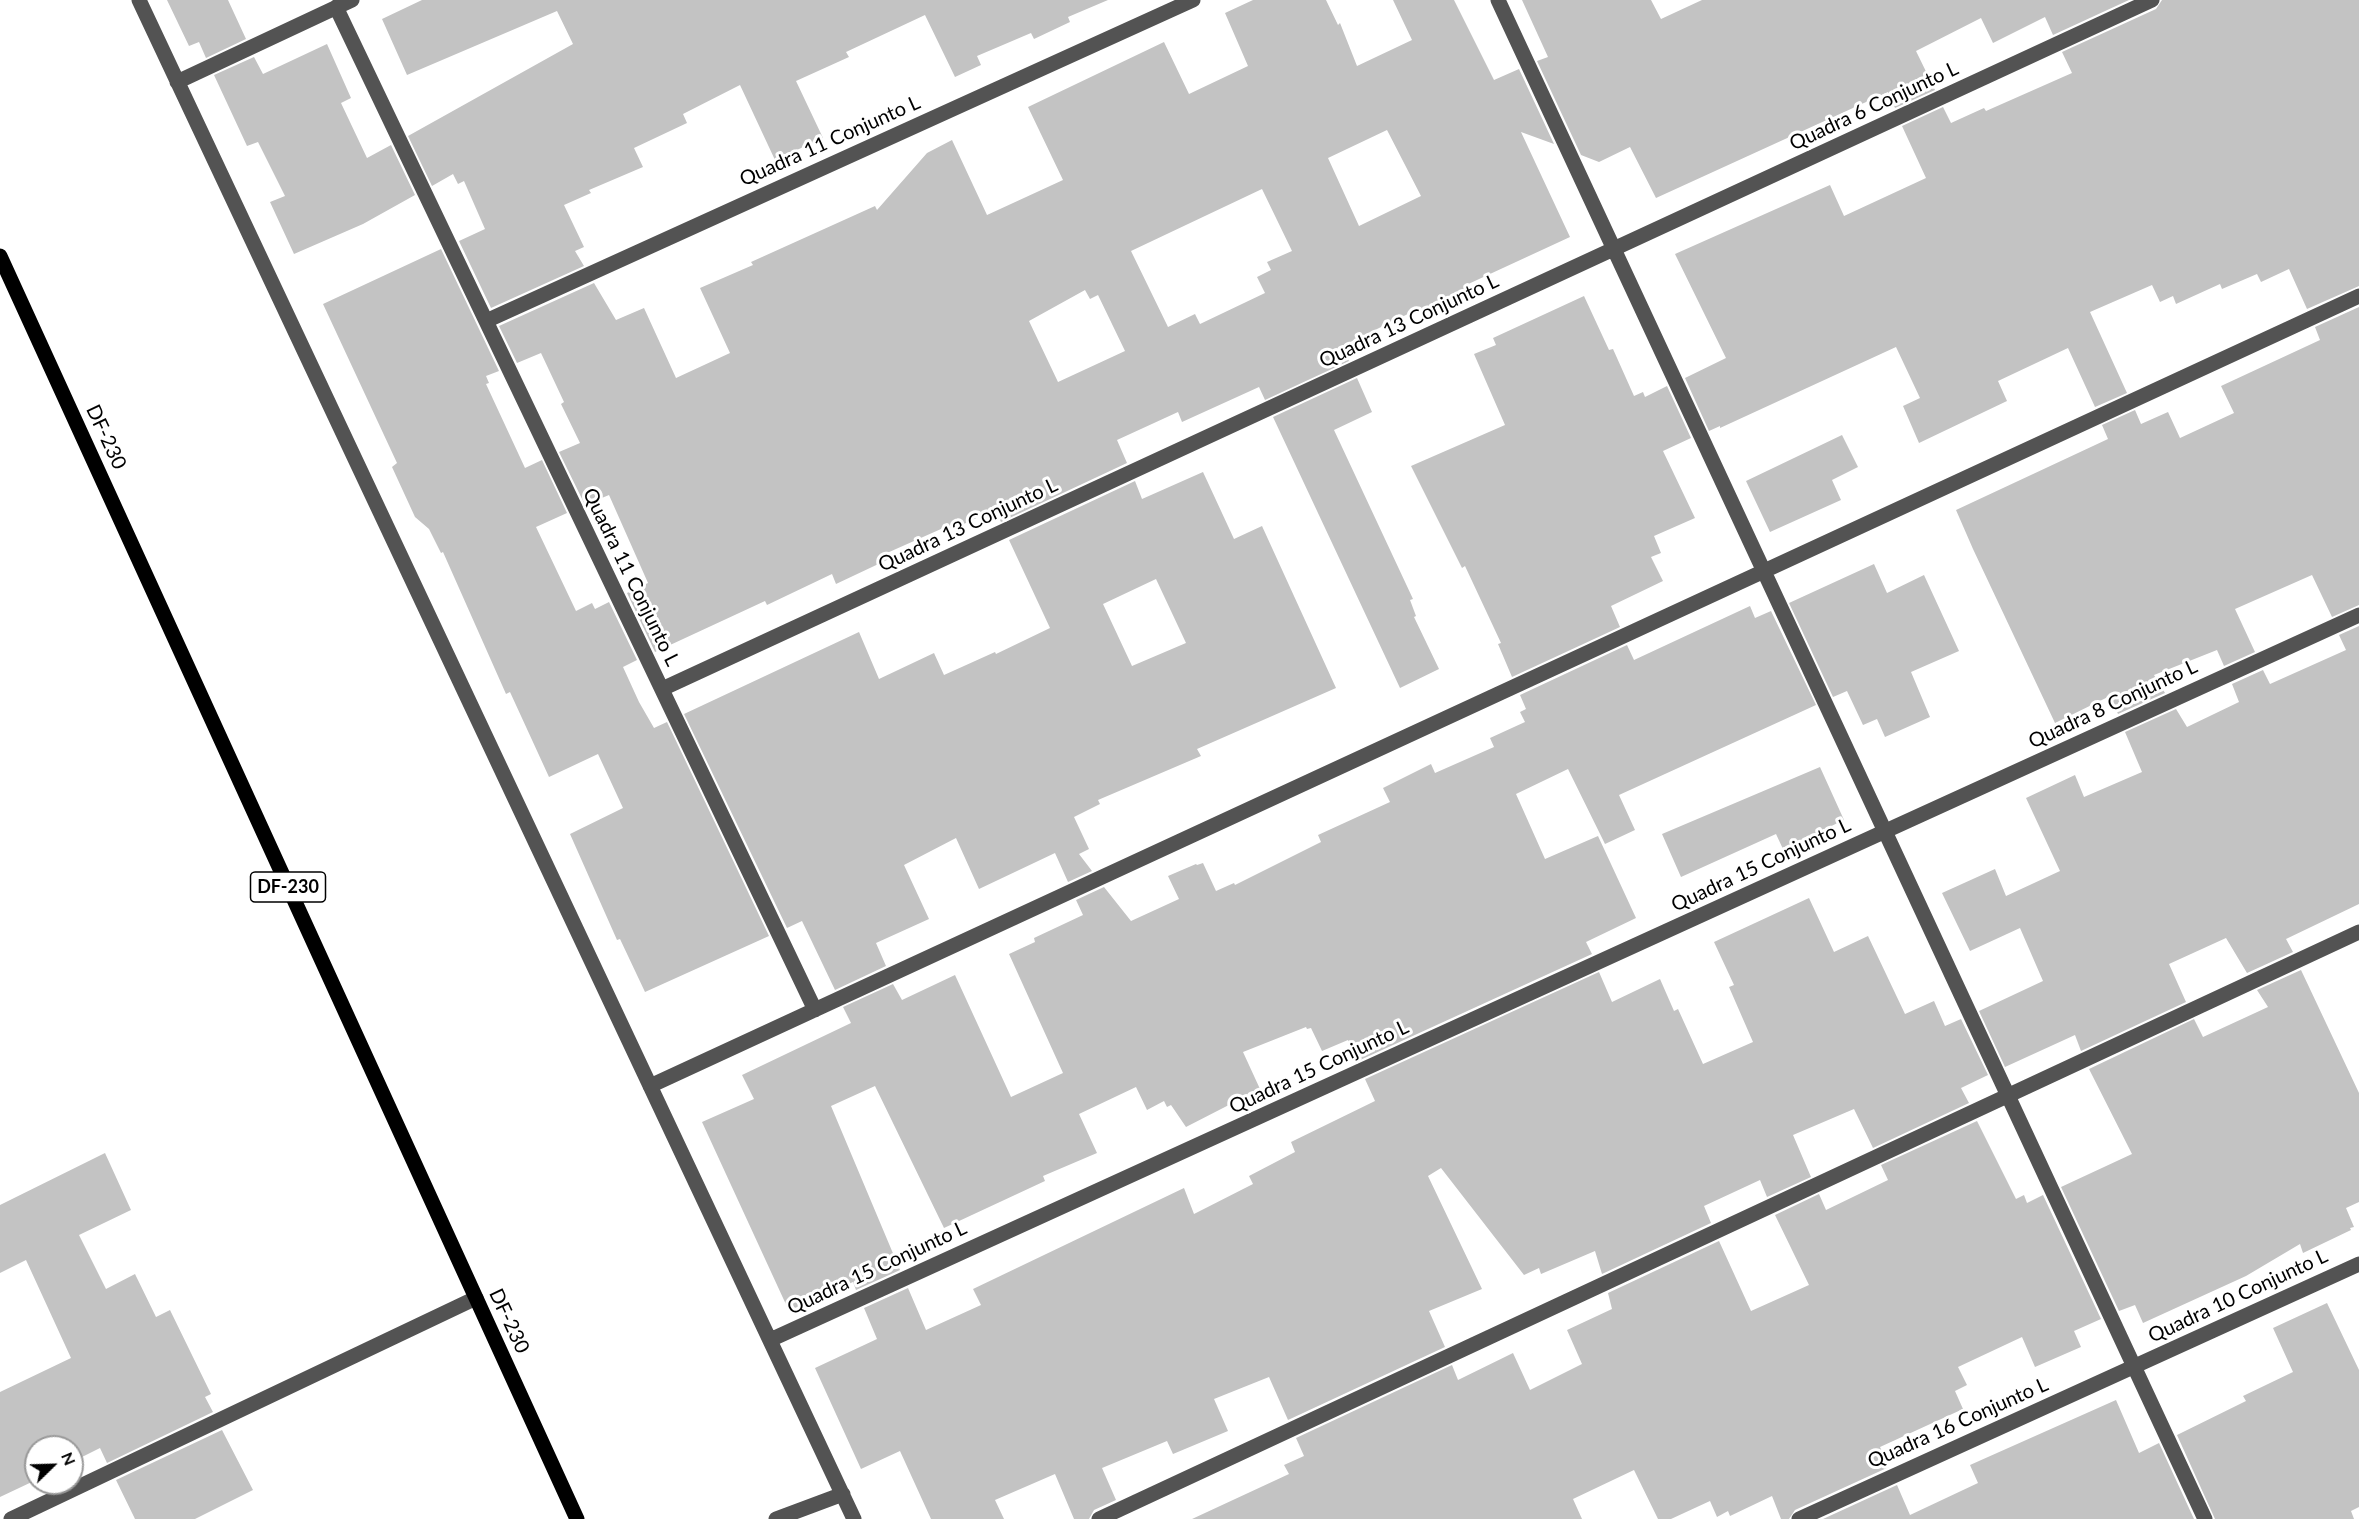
<!DOCTYPE html>
<style>
body{margin:0}
#map{position:relative;width:2359px;height:1519px;overflow:hidden;background:#fff;font-family:Lato,sans-serif}
canvas{display:block}
.north{position:absolute;left:24px;top:1435px;width:60px;height:60px;box-sizing:border-box;background:#fff;border:2px solid #999;border-radius:50%;rotate:67deg;font-size:16px;font-weight:700;line-height:24px;text-align:center;color:#000}
.north::after{content:'';display:block;margin:auto;width:21px;height:27px;background:#000;clip-path:polygon(50% 0,100% 100%,50% 72%,0 100%)}
</style>
<div id="map">
<canvas width="2359" height="1519"></canvas>
<div class="north">N</div>
</div>
<script>
const c = document.querySelector('canvas').getContext('2d');
c.lineJoin = 'round';
function paint(path, color) { c.fillStyle = color; c.fill(path, 'evenodd'); }
const poly = rows => new Path2D(rows.map(r => 'M' + r).join(''));
function trace(path, color, width, dash) { c.strokeStyle = color; c.lineWidth = width; c.lineCap = dash ? 'butt' : 'round'; c.setLineDash(dash || []); c.stroke(path); }
function label(font, color, halo, rows, align = 'center') {
  c.font = font + ' Lato,sans-serif'; c.lineWidth = 6; c.setLineDash([]); c.textBaseline = 'middle'; c.strokeStyle = halo; c.fillStyle = color; for (const [text, x, y, turn = 0] of rows) {
    c.save(); c.translate(x, y); c.rotate((+turn || 0) * Math.PI / 180); c.textAlign = isNaN(turn) ? turn : align; if (halo) c.strokeText(text, 0, 0); c.fillText(text, 0, 0); c.restore();
  }
}
const building = poly([
 [167,0,228,0,246,39,206,58,199,42,189,46],
 [422,0,1108,0,1068,17,1070,22,1034,39,1031,33,977,56,981,65,955,77,925,15,846,52,849,57,796,81,823,138,775,160,740,85,683,114,687,123,634,148,643,167,589,190,591,193,564,205,584,247,575,251,584,266,491,308,459,241,485,229,464,181,458,184,453,174,432,186,408,136,573,44,557,11,407,75,382,19],
 [1253,0,1326,0,1338,25,1340,23,1357,66,1412,40,1393,0,1454,0,1494,80,1519,69,1554,144,1521,132,1570,237,1464,286,1465,290,1411,316,1410,313,1342,346,1349,361,1265,400,1259,387,1182,422,1178,412,1117,440,1127,463,1001,522,995,509,943,534,941,529,887,553,889,559,836,584,832,574,767,605,765,601,655,652,627,593,648,583,609,495,585,505,559,452,580,443,561,404,564,402,541,353,517,363,499,326,594,283,616,320,644,308,676,378,730,353,700,288,753,265,751,262,875,206,877,210,927,153,952,140,987,215,1063,180,1028,107,1164,42,1189,94,1248,66,1225,13],
 [1387,130,1421,196,1359,226,1328,158],
 [1262,189,1292,251,1267,262,1271,270,1257,277,1265,293,1200,324,1195,314,1168,327,1131,251],
 [1085,290,1090,299,1098,295,1125,351,1058,382,1029,321],
 [1522,0,1651,0,1661,19,1702,0,2129,0,2053,35,2045,17,1993,43,1981,18,1916,51,1935,90,1895,108,1888,92,1656,198,1630,147,1599,162,1581,155,1537,61,1548,57],
 [2162,0,2359,0,2359,286,2307,309,2289,269,2261,282,2257,274,2222,289,2220,284,2176,304,2173,296,2160,302,2152,285,2090,312,2127,393,2095,407,2068,348,1998,381,2007,401,1919,443,1903,406,1920,398,1896,347,1720,428,1720,426,1709,431,1685,378,1726,358,1675,254,1830,185,1844,216,1926,178,1902,126,1943,107,1951,123,1984,108,1986,111,2072,73,2062,52,2156,9],
 [327,44,351,98,341,103,367,158,391,145,415,195,363,224,294,254,270,202,285,196,258,142,247,146,214,75,254,57,263,74],
 [441,249,499,371,486,376,489,383,486,384,525,468,542,460,567,513,536,527,576,611,592,603,595,609,609,602,637,660,623,667,639,702,654,728,667,722,769,936,645,992,620,939,617,940,570,834,623,808,598,754,549,777,510,692,506,694,443,552,441,553,429,529,415,517,392,467,397,463,323,304],
 [1584,296,1609,350,1613,349,1634,396,1643,392,1645,397,1667,386,1691,438,1663,451,1695,518,1654,536,1661,553,1651,557,1663,581,1611,606,1620,627,1512,677,1498,644,1501,643,1465,566,1462,568,1411,466,1505,425,1474,354,1496,345,1493,338],
 [2359,307,2359,605,2332,617,2312,575,2235,609,2255,652,2224,666,2217,650,2154,675,2165,693,2118,714,2110,696,2055,723,1973,549,1956,510,2108,439,2102,425,2135,410,2141,424,2168,412,2180,438,2234,413,2221,386,2320,340,2315,327],
 [1357,378,1372,412,1334,430,1413,599,1410,600,1416,616,1414,617,1439,669,1400,688,1273,417],
 [1842,435,1858,467,1832,480,1841,500,1770,532,1746,481],
 [1203,472,1234,539,1262,526,1336,688,1197,749,1201,756,1098,800,1100,804,1074,817,1089,849,1079,854,1092,871,1068,882,1055,853,979,889,956,838,904,865,929,919,876,943,886,966,835,990,802,921,787,928,684,714,859,632,879,679,934,653,944,675,995,652,996,654,1050,628,1009,540,1135,481,1142,499],
 [1156,579,1186,643,1132,666,1103,604],
 [1874,564,1887,593,1924,575,1959,651,1911,672,1930,717,1885,737,1877,719,1863,725,1847,691,1833,697,1789,603],
 [1750,606,1755,618,1771,611,1816,705,1619,795,1635,830,1605,844,1568,769,1516,794,1545,859,1598,836,1636,918,1586,942,1592,954,1358,1061,1348,1040,1322,1051,1311,1028,1307,1029,1306,1027,1243,1052,1260,1089,1186,1127,1171,1105,1167,1107,1164,1101,1147,1110,1136,1087,1079,1114,1097,1153,1043,1176,1045,1181,944,1228,875,1086,831,1106,900,1270,856,1290,853,1282,789,1311,702,1122,754,1099,742,1075,851,1023,843,1007,893,984,902,1000,955,975,1011,1097,1063,1073,1009,954,1035,942,1034,938,1083,915,1076,900,1104,887,1131,921,1179,899,1168,876,1196,864,1197,865,1203,863,1216,891,1234,883,1235,885,1321,842,1318,835,1390,802,1383,788,1431,764,1435,773,1494,747,1490,738,1525,722,1520,712,1526,709,1520,695,1627,645,1634,660],
 [2359,626,2359,904,2286,939,2293,952,2247,973,2226,938,2169,964,2186,1002,2081,1051,2075,1035,2005,1067,1979,1011,2043,981,2020,928,1970,951,1942,893,1995,869,2006,896,2060,871,2026,798,2075,775,2084,797,2142,772,2125,732,2176,709,2187,727,2239,702,2232,684,2263,670,2270,684,2346,650,2339,635],
 [1820,767,1844,820,1783,849,1776,834,1681,877,1662,834],
 [1809,898,1834,952,1868,936,1905,1014,1934,1001,1945,1026,1961,1019,1988,1075,1961,1088,1969,1103,1873,1148,1854,1109,1793,1135,1811,1177,1767,1197,1760,1180,1704,1206,1711,1223,1602,1274,1595,1251,1541,1274,1539,1268,1524,1275,1441,1168,1428,1176,1482,1289,1429,1311,1445,1347,1288,1420,1269,1377,1214,1399,1228,1431,1173,1454,1167,1441,1102,1468,1116,1500,1094,1510,1089,1519,1074,1519,1055,1474,995,1500,1004,1519,931,1519,900,1451,861,1469,815,1368,877,1339,864,1308,908,1288,926,1330,981,1305,973,1289,1184,1188,1194,1214,1253,1184,1249,1176,1295,1152,1291,1142,1375,1101,1365,1079,1599,972,1612,1002,1660,979,1674,1011,1678,1009,1703,1064,1753,1042,1729,987,1734,985,1714,942],
 [2301,970,2359,1093,2359,1202,2346,1208,2354,1227,2350,1228,2351,1230,2303,1253,2300,1244,2246,1276,2143,1323,2135,1305,2119,1311,2061,1187,2132,1154,2089,1069,2194,1019,2203,1037,2268,1007,2257,990],
 [1977,1121,2016,1199,2024,1195,2027,1203,2043,1195,2101,1319,2074,1331,2081,1347,2035,1367,2022,1337,1958,1367,1967,1385,1955,1391,1963,1409,1880,1447,1889,1467,1795,1510,1789,1519,1781,1519,1772,1496,1730,1516,1728,1511,1717,1517,1710,1501,1671,1519,1658,1519,1634,1470,1573,1499,1582,1519,1192,1519,1289,1474,1284,1465,1304,1456,1296,1438,1452,1365,1458,1380,1513,1353,1530,1390,1582,1364,1567,1330,1612,1309,1608,1293,1719,1241,1751,1311,1809,1285,1775,1215,1819,1194,1826,1210,1888,1180,1881,1165],
 [105,1153,131,1210,79,1235,106,1289,135,1274,156,1317,170,1310,211,1394,205,1397,213,1412,107,1463,100,1448,72,1462,72,1447,36,1447,36,1480,0,1497,0,1392,71,1358,26,1260,0,1273,0,1205],
 [2327,1303,2359,1370,2359,1507,2351,1511,2354,1519,2215,1519,2177,1435,2246,1401,2243,1396,2293,1372,2273,1328],
 [2116,1400,2139,1453,2159,1443,2194,1519,1823,1519,1897,1485,1910,1515,1978,1483,1970,1465],
 [222,1430,253,1490,195,1519,135,1519,116,1480]
]);
const minor = poly([
 [139,0,854,1519],
 [1498,0,2205,1519],
 [336,7,815,1010],
 [177,82,352,0],
 [486,321,1193,0],
 [662,689,2152,0],
 [650,1086,2359,296],
 [770,1340,2359,615],
 [11,1519,476,1298],
 [776,1519,843,1494],
 [1099,1519,2359,932],
 [1799,1519,2359,1264]
]);
const major = poly([
 [0,256,577,1519]
]);
const shields = [
 [288,887,75]
];
const shieldNames = [
 ["DF-230",288,887]
];
const streetNames = [
 ["Quadra 6 Conjunto L",1874,106,-25],
 ["Quadra 11 Conjunto L",830,141,-24],
 ["Quadra 13 Conjunto L",1409,321,-25],
 ["DF-230",106,437,65],
 ["Quadra 13 Conjunto L",968,525,-25],
 ["Quadra 11 Conjunto L",631,577,64],
 ["Quadra 8 Conjunto L",2113,704,-25],
 ["Quadra 15 Conjunto L",1761,865,-25],
 ["Quadra 15 Conjunto L",1319,1067,-25],
 ["Quadra 15 Conjunto L",877,1268,-25],
 ["Quadra 10 Conjunto L",2238,1296,-25],
 ["DF-230",509,1321,65],
 ["Quadra 16 Conjunto L",1958,1423,-24]
];
paint(building, '#c3c3c3');
trace(minor, '#535353', 15);
trace(major, '#000', 15);
for (const [x, y, w] of shields) { const box = new Path2D(); box.roundRect(x - w / 2, y - 15, w, 30, 4.5); c.fillStyle = '#fff'; c.fill(box); trace(box, '#000', 1.5); }
label('bold 18px', '#000', null, shieldNames);
label('20px', '#000', '#fff', streetNames);
</script>
